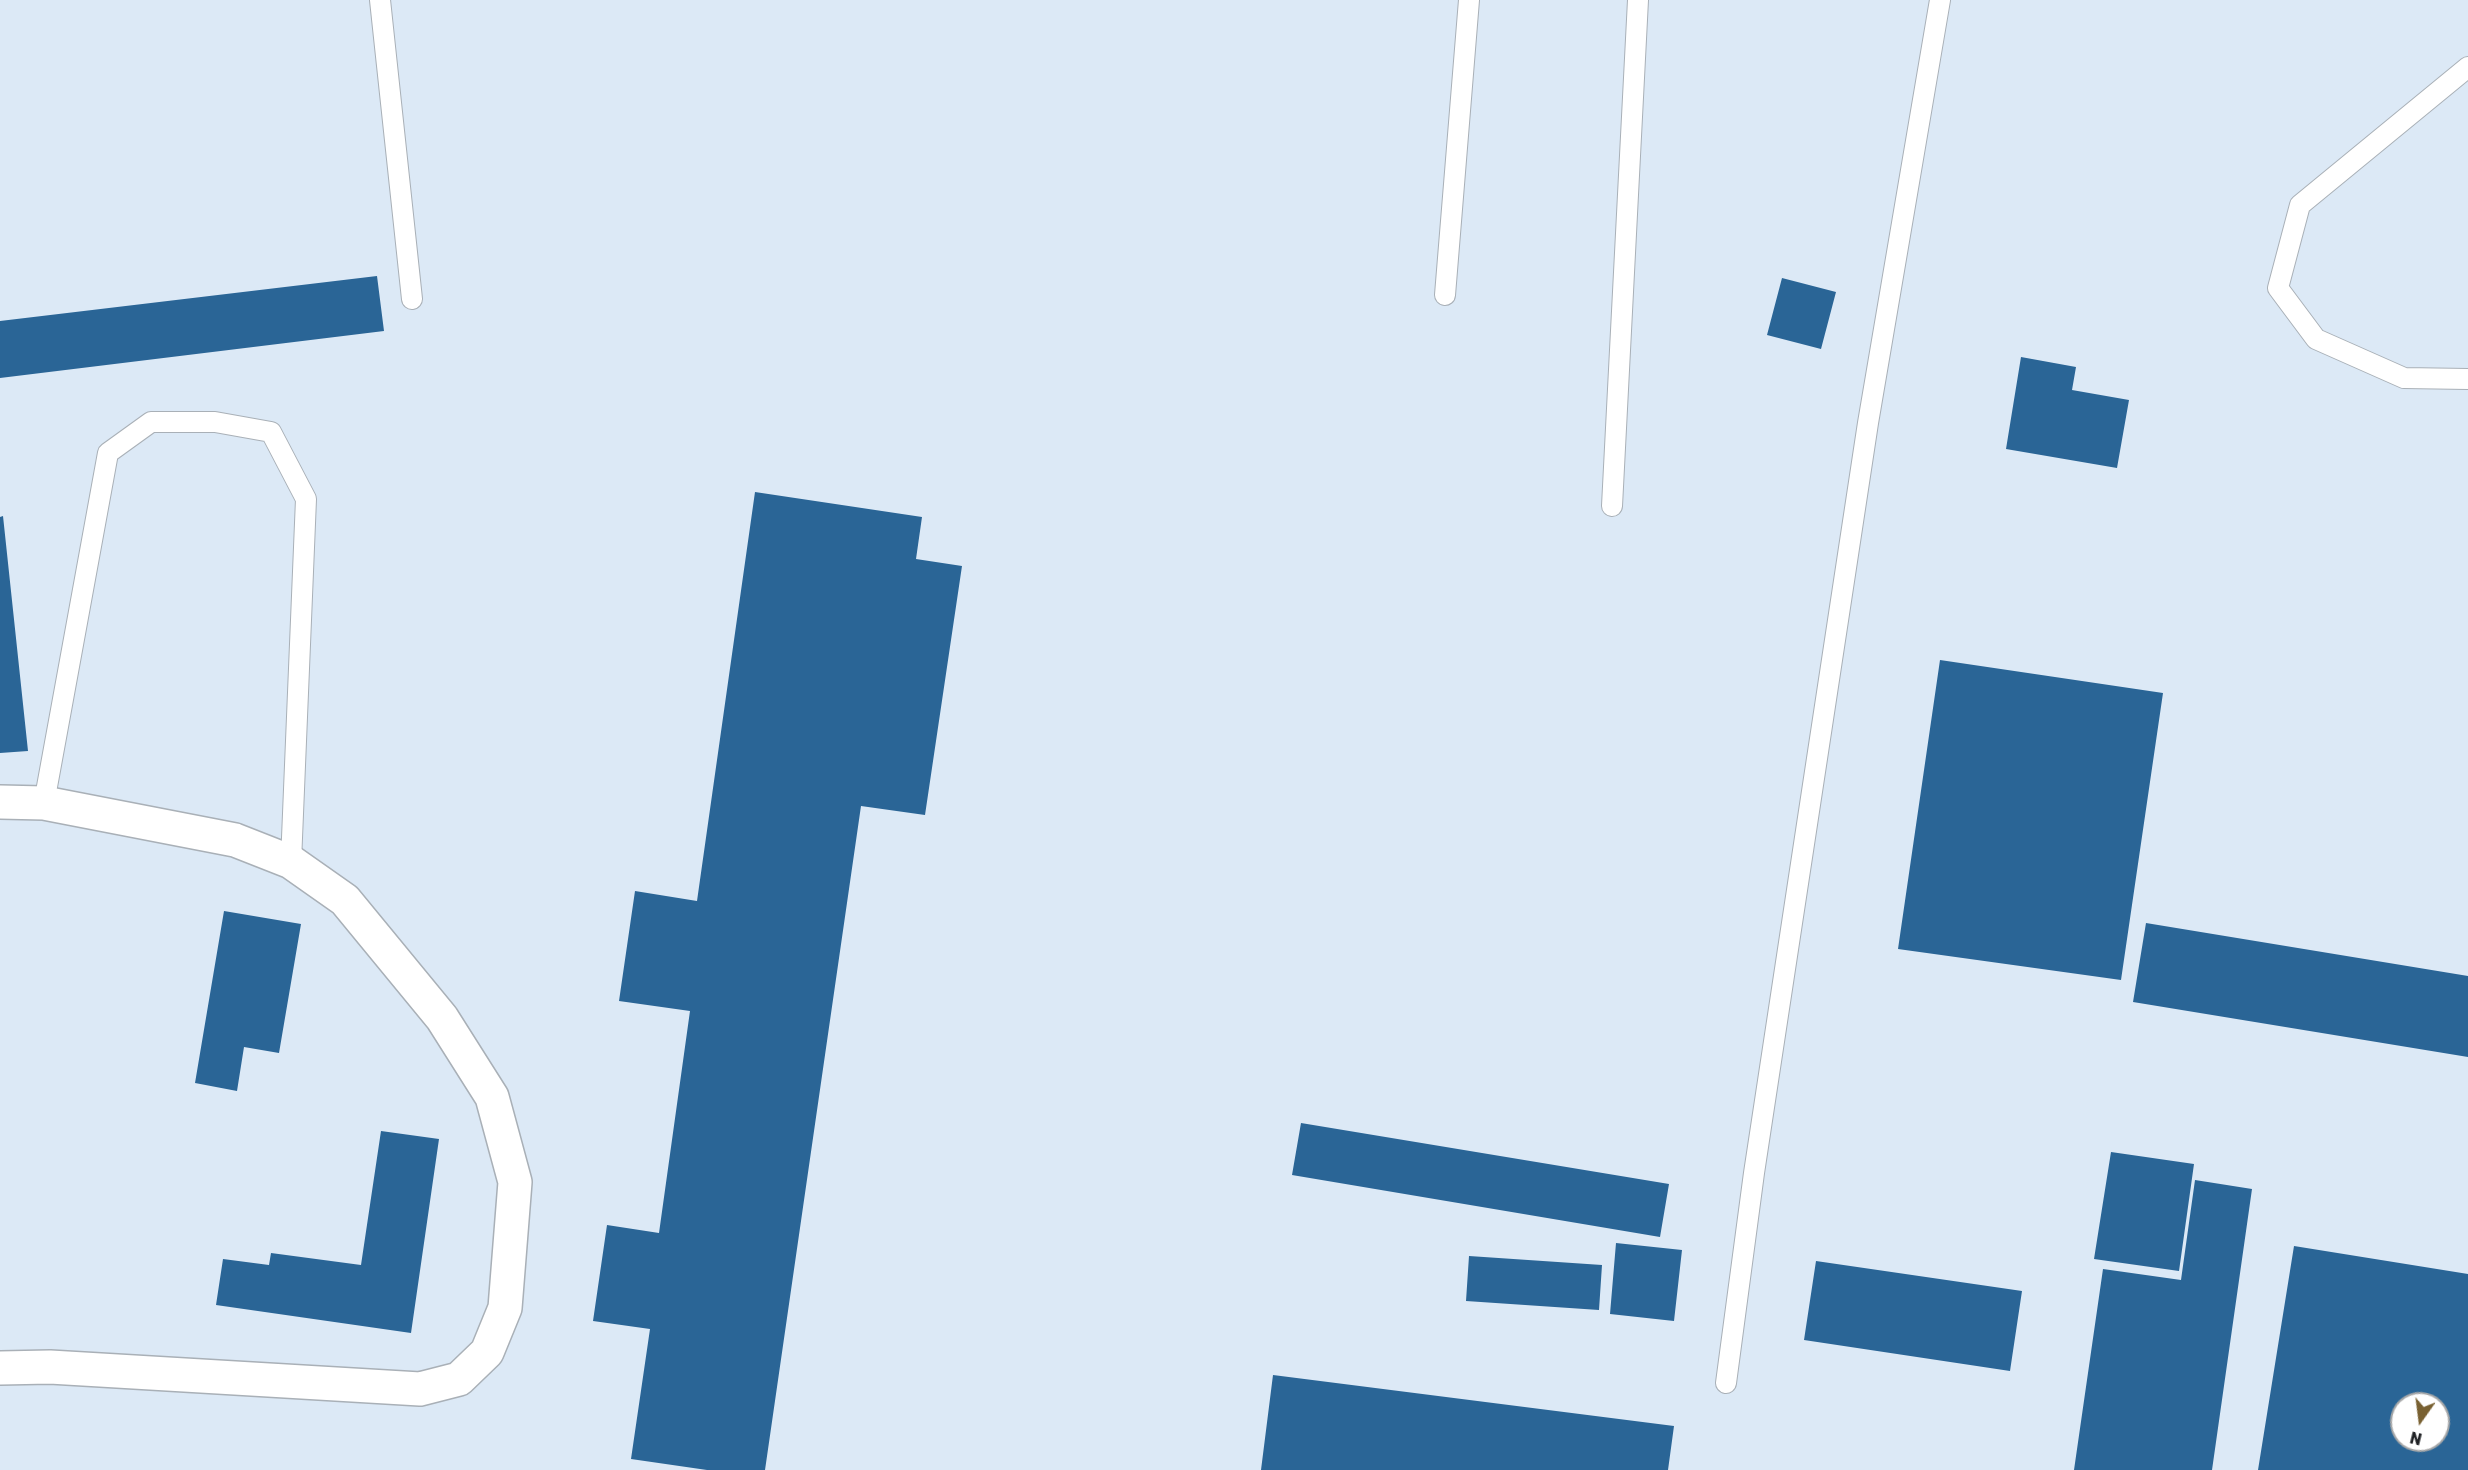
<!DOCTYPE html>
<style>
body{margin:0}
#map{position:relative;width:2468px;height:1470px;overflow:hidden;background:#edf5fc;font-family:Rubik,sans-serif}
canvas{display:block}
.north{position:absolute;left:2390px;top:1392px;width:60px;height:60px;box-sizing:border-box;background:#fff;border:2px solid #a6a7a8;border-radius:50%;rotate:194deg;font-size:16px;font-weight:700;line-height:24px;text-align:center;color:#202225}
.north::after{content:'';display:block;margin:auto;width:21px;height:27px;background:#796132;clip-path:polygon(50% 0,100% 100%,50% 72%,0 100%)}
</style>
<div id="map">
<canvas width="2468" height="1470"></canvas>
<div class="north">N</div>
</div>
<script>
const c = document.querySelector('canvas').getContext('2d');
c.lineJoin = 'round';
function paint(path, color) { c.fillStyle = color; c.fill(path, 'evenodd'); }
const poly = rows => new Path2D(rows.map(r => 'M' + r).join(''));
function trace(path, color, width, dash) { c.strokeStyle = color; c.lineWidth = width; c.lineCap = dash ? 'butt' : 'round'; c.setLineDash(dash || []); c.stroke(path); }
const built = poly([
 [0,0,2468,0,2468,1470,0,1470],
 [2402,1404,2438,1404,2438,1440,2402,1440]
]);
const building = poly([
 [377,276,384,331,0,378,0,321],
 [1782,278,1836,292,1821,349,1767,335],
 [2021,357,2076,367,2072,390,2129,400,2117,468,2006,449],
 [755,492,922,517,916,559,962,566,925,815,861,806,765,1470,707,1470,631,1459,650,1329,593,1321,607,1225,659,1233,690,1011,619,1001,635,891,697,901],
 [3,516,28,751,0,753,0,517],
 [1940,660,2163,693,2121,980,1898,949],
 [224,911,301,924,279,1053,244,1047,237,1091,195,1083],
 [2146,923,2468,976,2468,1057,2133,1002],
 [1301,1123,1669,1184,1660,1237,1292,1175],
 [381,1131,439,1139,411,1333,216,1305,223,1259,269,1265,271,1253,361,1265],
 [2111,1152,2194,1164,2179,1271,2094,1259],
 [2195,1180,2252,1189,2212,1470,2074,1470,2103,1269,2181,1280],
 [1616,1243,1682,1250,1674,1321,1610,1314],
 [2294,1246,2468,1274,2468,1470,2258,1470],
 [2402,1404,2438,1404,2438,1440,2402,1440],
 [1469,1256,1602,1265,1599,1310,1466,1301],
 [1816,1261,2022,1291,2010,1371,1804,1340],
 [1273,1375,1674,1426,1668,1470,1261,1470]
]);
const lane = poly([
 [380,0,412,299],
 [2468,67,2300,205,2278,288,2316,339,2404,378,2468,379],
 [1445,295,1469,0],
 [1612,506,1638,0],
 [44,803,108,453,151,422,215,422,271,432,306,499,291,862],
 [1726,1383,1754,1173,1868,423,1940,0]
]);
const street = poly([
 [0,802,44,803,235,840,291,862,345,900,442,1018,492,1097,515,1182,505,1308,487,1352,459,1379,420,1389,50,1367,0,1368]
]);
paint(built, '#dce9f6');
paint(building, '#2a6596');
trace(lane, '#a9b0b7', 22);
trace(street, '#a9b0b7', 36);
trace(lane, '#fff', 20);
trace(street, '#fff', 33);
</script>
